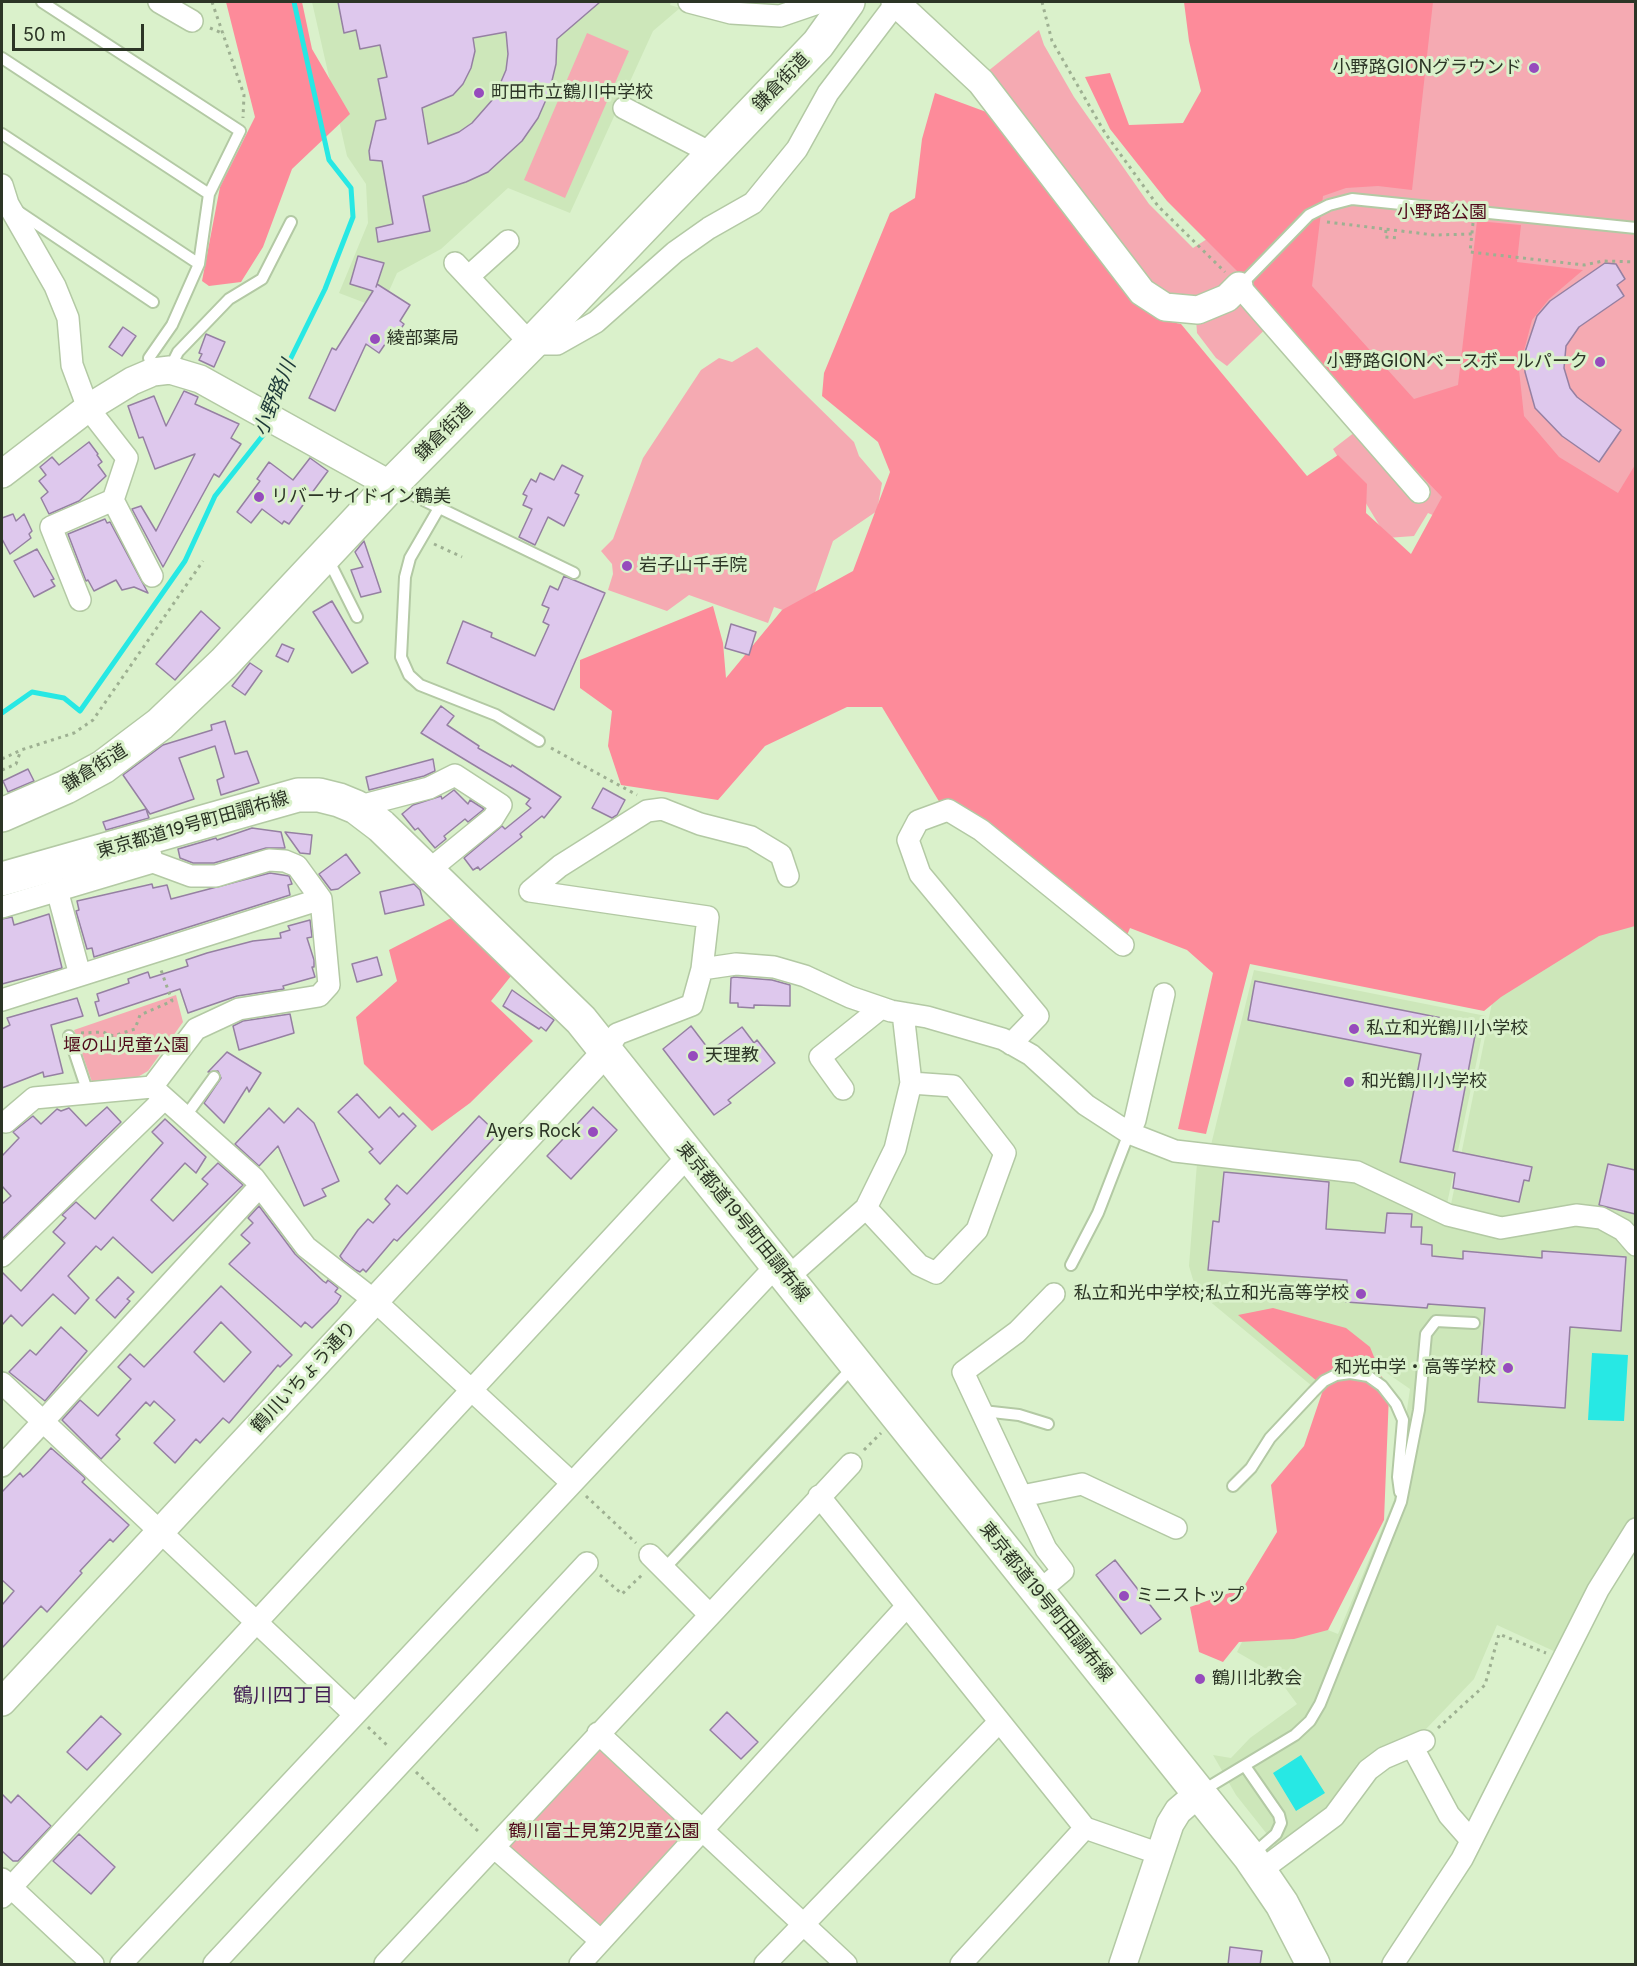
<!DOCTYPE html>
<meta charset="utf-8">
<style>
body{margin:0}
#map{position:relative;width:1637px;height:1966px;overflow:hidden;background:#daf1cb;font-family:Inter,sans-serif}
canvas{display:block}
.frame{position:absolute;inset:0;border:3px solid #2c3526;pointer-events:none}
.scale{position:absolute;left:12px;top:24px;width:132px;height:27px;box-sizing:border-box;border:3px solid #2c3526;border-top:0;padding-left:8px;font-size:18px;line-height:21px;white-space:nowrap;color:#2c3526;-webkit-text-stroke:4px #daf1cb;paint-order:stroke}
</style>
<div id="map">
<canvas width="1637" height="1966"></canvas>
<div class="frame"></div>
<div class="scale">50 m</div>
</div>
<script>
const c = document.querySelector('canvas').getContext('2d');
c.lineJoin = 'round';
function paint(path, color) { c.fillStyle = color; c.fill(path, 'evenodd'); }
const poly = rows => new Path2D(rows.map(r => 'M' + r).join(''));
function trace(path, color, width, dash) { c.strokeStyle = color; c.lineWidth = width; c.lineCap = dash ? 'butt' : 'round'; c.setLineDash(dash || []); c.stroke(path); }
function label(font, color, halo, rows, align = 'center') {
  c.font = font + ' Inter,"Noto Sans JP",sans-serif'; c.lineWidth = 6; c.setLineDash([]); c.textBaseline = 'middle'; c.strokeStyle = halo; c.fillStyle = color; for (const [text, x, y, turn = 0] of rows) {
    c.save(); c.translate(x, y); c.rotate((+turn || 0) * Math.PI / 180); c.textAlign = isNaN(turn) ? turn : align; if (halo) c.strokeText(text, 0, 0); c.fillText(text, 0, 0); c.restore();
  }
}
const built = poly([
 [312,2,671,2,670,5,680,8,653,31,570,213,508,188,441,249,397,273,381,309,339,293,368,223,366,184,347,156],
 [1635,908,1634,1520,1558,1653,1497,1625,1474,1679,1425,1730,1357,1764,1328,1812,1278,1848,1236,1795,1213,1755,1231,1758,1250,1738,1297,1704,1275,1674,1237,1652,1254,1618,1285,1613,1338,1634,1394,1500,1410,1389,1355,1351,1312,1386,1196,1290,1189,1266,1197,1163,1354,1180,1447,1224,1494,993],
 [1254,970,1486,1016,1447,1204,1362,1164,1210,1149]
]);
const green = poly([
 [1369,2,1635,2,1635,637,1491,540,1428,513,1414,536,1387,538,1333,449,1364,425,1276,319,1227,366,1216,358,1197,333,1196,318,1183,318,972,84,1039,30,1044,45,1074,97,1149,204,1193,248,1246,214],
 [587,33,629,51,565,198,524,180],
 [757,347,854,442,859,456,882,483,877,511,833,541,806,618,774,607,768,623,689,595,667,611,608,590,613,574,612,564,601,551,613,539,643,458,701,370,719,358,732,362],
 [176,995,183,1022,148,1071,136,1078,92,1082,74,1030],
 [607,1747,691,1834,604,1927,593,1926,510,1848,508,1838,598,1748]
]);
const forest = poly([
 [226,2,302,2,312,49,350,114,292,169,263,247,241,282,209,286,202,281,220,187,255,117],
 [1184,2,1433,2,1412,190,1378,186,1346,188,1323,196,1312,286,1414,399,1458,385,1477,221,1521,225,1517,262,1583,270,1549,299,1532,320,1519,370,1524,416,1559,457,1618,493,1635,465,1635,926,1599,936,1501,997,1484,1011,1250,964,1206,1134,1178,1129,1213,973,1187,950,1130,928,1123,945,940,803,882,707,847,707,765,746,718,800,621,785,608,746,612,711,580,688,580,660,713,606,723,643,726,678,782,610,853,571,890,472,878,442,822,396,824,373,890,213,915,198,922,139,935,93,989,113,1132,299,1157,319,1181,324,1307,476,1338,455,1367,484,1366,513,1411,554,1442,497,1392,445,1275,309,1167,201,1110,129,1085,77,1110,73,1129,125,1183,123,1201,91,1189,41],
 [457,915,515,971,491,1001,533,1041,470,1103,432,1131,364,1064,356,1017,397,981,389,950],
 [1273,1308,1346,1328,1370,1347,1389,1394,1384,1520,1328,1630,1294,1639,1239,1642,1223,1662,1199,1652,1190,1607,1243,1588,1277,1532,1271,1485,1304,1446,1324,1387,1238,1315]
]);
const water = poly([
 [1592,1353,1628,1355,1624,1421,1588,1420],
 [1301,1755,1325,1793,1296,1811,1273,1773]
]);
const stream = poly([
 [272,409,283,374,325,289,353,217,351,188,329,160,294,2],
 [2,713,32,692,64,698,80,711,185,561,215,496,264,434,267,424]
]);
const building = poly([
 [338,2,600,2,557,39,556,64,549,93,538,118,522,141,488,172,466,182,423,196,430,231,378,242,376,228,393,224,382,161,370,160,369,151,376,121,386,119,378,79,387,77,380,45,360,49,356,30,344,33,338,2],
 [506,32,508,54,506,70,494,98,472,123,459,132,428,144,422,108,453,95,463,84,471,68,475,51,473,38,506,32],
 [358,256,384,263,376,287,377,284,410,305,400,321,404,324,396,336,392,334,379,353,366,344,335,411,309,398,332,348,336,350,373,291,350,284,358,256],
 [1605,263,1616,264,1625,279,1617,285,1624,296,1579,327,1566,346,1564,368,1570,388,1577,397,1621,430,1599,462,1562,436,1535,408,1525,372,1525,352,1537,316,1550,301,1605,263],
 [123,327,136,336,122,356,109,347,123,327],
 [206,334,225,342,214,367,199,360,202,354,199,353,206,334],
 [184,391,198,397,195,404,239,424,231,438,241,444,219,477,214,474,163,567,132,509,141,506,156,531,195,454,155,469,143,437,139,438,128,406,154,396,166,426,184,391],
 [89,442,98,454,97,455,102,462,98,465,106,476,79,501,49,514,41,498,48,492,39,481,46,475,40,467,52,457,59,465,89,442],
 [310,458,328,471,289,524,284,521,282,524,262,509,251,523,237,512,260,481,257,479,269,462,293,480,310,458],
 [562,465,583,476,575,493,579,495,564,526,548,517,535,545,519,537,532,509,523,505,527,496,523,494,531,479,536,482,540,473,554,480,562,465],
 [13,514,16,521,24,514,32,531,29,534,31,538,10,554,2,539,2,518,13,514],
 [105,519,107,523,110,522,148,593,134,587,122,590,116,580,94,591,88,580,86,581,68,534,105,519],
 [364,541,381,592,361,597,351,570,363,567,355,552,364,541],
 [37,549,54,579,51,580,55,586,34,597,14,561,37,549],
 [564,576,605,593,554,710,447,663,463,621,492,633,491,637,535,656,549,625,543,622,549,608,542,605,550,586,558,590,564,576],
 [332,601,368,663,352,673,313,612,332,601],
 [201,611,220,628,175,680,156,664,201,611],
 [731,624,756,632,749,655,725,648,731,624],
 [282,644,294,649,288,662,276,656,282,644],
 [250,663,262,671,245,695,232,686,250,663],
 [441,706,454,716,447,725,479,746,478,748,511,767,512,765,561,797,544,818,542,816,520,834,522,837,480,870,478,867,473,870,464,858,502,826,505,829,531,808,526,804,530,799,421,733,441,706],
 [225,721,235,754,247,751,259,783,221,795,217,780,224,777,215,746,179,758,194,799,150,814,123,775,163,745,212,730,211,725,225,721],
 [433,759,435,771,424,776,369,790,366,777,433,759],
 [28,769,34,781,8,792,3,781,28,769],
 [603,788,625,800,617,815,612,818,592,808,603,788],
 [454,790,468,804,470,800,484,809,468,822,465,819,444,836,446,839,435,848,418,828,415,830,402,814,413,805,441,796,442,799,454,790],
 [146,809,149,818,106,830,103,822,146,809],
 [252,828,281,832,285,848,266,848,214,863,193,863,180,858,178,849,216,838,217,840,252,828],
 [285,832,312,835,310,854,300,853,285,832],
 [346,854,360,873,338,889,331,890,319,874,346,854],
 [270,873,289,876,292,884,288,885,290,895,94,957,92,948,87,949,76,911,79,910,77,901,152,884,153,888,167,885,171,899,270,873],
 [414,884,420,890,424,905,385,914,380,892,414,884],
 [49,914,62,968,2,984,2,919,12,917,14,925,49,914],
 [310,920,312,937,307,938,314,960,314,967,312,967,315,977,283,986,284,989,237,996,188,1013,180,989,99,1016,95,1002,99,1001,97,994,129,983,128,979,148,972,150,978,188,966,186,960,207,953,253,941,281,938,280,933,290,930,288,926,310,920],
 [377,957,382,975,357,982,352,964,377,957],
 [734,977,772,980,790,985,790,1006,754,1005,754,1008,738,1007,738,1003,730,1003,731,978,734,977],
 [1255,981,1477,1025,1453,1151,1532,1167,1529,1181,1524,1180,1519,1202,1453,1188,1455,1173,1400,1162,1421,1054,1248,1020,1255,981],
 [512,990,554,1020,546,1031,541,1027,539,1029,503,1006,512,990],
 [77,998,83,1016,51,1025,63,1073,44,1077,43,1072,2,1088,2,1029,10,1025,7,1018,77,998],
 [290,1014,294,1033,239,1050,233,1026,243,1021,290,1014],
 [691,1026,710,1051,742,1027,754,1043,757,1040,775,1063,728,1100,731,1103,714,1115,663,1049,691,1026],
 [227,1052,261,1073,249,1092,247,1087,224,1123,204,1103,221,1078,218,1071,208,1072,227,1052],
 [357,1094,379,1118,390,1107,399,1117,403,1113,416,1126,380,1164,369,1152,373,1149,338,1112,357,1094],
 [107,1107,121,1122,2,1239,2,1204,11,1196,2,1186,2,1156,19,1138,13,1132,33,1116,41,1124,57,1109,61,1111,69,1108,86,1126,107,1107],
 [593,1107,617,1130,571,1179,547,1156,593,1107],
 [269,1108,284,1123,298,1108,314,1123,339,1181,322,1189,326,1196,304,1206,278,1146,259,1166,235,1144,269,1108],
 [479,1116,498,1134,397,1241,394,1239,366,1272,363,1269,360,1272,356,1270,343,1260,340,1256,358,1230,368,1219,373,1223,390,1204,385,1199,397,1185,407,1194,479,1116],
 [165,1119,206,1157,196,1173,185,1163,151,1200,173,1221,208,1184,202,1179,218,1163,243,1185,152,1273,113,1237,101,1250,96,1246,68,1276,89,1298,75,1314,53,1294,22,1326,11,1315,2,1325,2,1272,21,1291,65,1243,53,1232,66,1218,62,1215,76,1202,95,1219,163,1143,152,1132,165,1119],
 [1608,1164,1635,1170,1635,1214,1599,1205,1608,1164],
 [1224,1172,1329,1182,1326,1229,1385,1233,1387,1213,1412,1214,1411,1227,1422,1227,1421,1244,1432,1245,1432,1256,1463,1259,1463,1251,1542,1258,1542,1251,1626,1257,1621,1331,1570,1327,1565,1408,1478,1402,1485,1308,1428,1304,1427,1308,1346,1302,1347,1280,1208,1270,1213,1221,1219,1222,1224,1172],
 [259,1206,295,1254,323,1281,326,1283,328,1280,338,1288,335,1292,341,1296,337,1303,312,1328,305,1322,301,1327,229,1264,250,1243,241,1235,253,1223,248,1218,259,1206],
 [118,1277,134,1292,127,1299,130,1301,115,1318,96,1300,118,1277],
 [221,1286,292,1355,280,1367,278,1365,229,1423,223,1418,200,1443,196,1439,175,1463,154,1443,175,1420,154,1401,150,1406,146,1402,116,1435,120,1439,101,1459,62,1420,80,1400,98,1416,131,1379,118,1367,130,1354,144,1367,221,1286],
 [221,1322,251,1352,224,1382,194,1352,221,1322],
 [61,1327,87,1351,45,1401,9,1372,30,1350,36,1355,61,1327],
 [51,1448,84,1477,85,1479,82,1482,129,1525,113,1542,110,1539,80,1571,82,1573,47,1612,41,1606,2,1648,2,1605,14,1591,2,1580,2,1492,20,1473,23,1477,30,1471,51,1448],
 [1115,1560,1161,1619,1141,1634,1096,1575,1115,1560],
 [727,1712,758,1742,741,1759,710,1730,727,1712],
 [101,1716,121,1734,87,1770,67,1752,101,1716],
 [2,1794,11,1803,18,1795,51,1826,18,1861,13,1861,2,1851,2,1794],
 [79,1834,115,1867,91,1894,53,1861,79,1834],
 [1230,1947,1262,1951,1260,1965,1228,1965,1230,1947]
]);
const path = poly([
 [212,2,244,95,243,118],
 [1042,2,1052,41,1105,133,1158,206,1225,272],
 [210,28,224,34],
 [1327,222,1434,235,1472,234],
 [1473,223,1470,252,1584,265,1603,261,1636,262],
 [1386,230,1385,237,1398,238],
 [434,544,462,557],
 [551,748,637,795],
 [2,759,21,750,74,733,93,720,203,561],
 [2,770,16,764,21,750],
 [81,1033,103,1032,113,1036,135,1029,140,1015,172,1001,161,970],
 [864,1450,881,1433],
 [586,1496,636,1543],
 [600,1575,622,1594,644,1573],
 [368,1727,389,1747],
 [1438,1728,1485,1685,1499,1634,1546,1653],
 [416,1772,481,1834]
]);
const service = poly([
 [42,2,240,131,209,194,199,264,172,325,149,358,153,372],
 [2,58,209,194],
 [2,134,199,264],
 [16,210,153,302],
 [1240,286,1309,215,1329,205,1352,199,1636,228],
 [170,368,178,352,229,299,262,279,291,222],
 [394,486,574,573],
 [439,508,410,558,405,577,401,657,409,675,420,685,496,715,539,741],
 [328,559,357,617],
 [69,1036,88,1093],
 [185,1117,214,1077],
 [1071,1265,1098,1213,1129,1133],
 [983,1411,1019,1415,1048,1424],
 [1233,1486,1251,1468,1270,1438,1313,1392,1324,1381,1336,1375,1350,1373,1368,1376,1382,1386,1396,1404,1403,1420,1398,1477,1400,1492],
 [664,1569,854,1366],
 [1245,1766,1279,1815,1281,1823,1276,1834,1253,1854],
 [1202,1791,1295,1735,1310,1721,1320,1704,1401,1502,1419,1410,1426,1334,1436,1321,1474,1323]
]);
const minor = poly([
 [159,2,192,21],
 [689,2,731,13,780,16,821,2],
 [624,108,713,154],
 [2,185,8,204,55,286,68,318,72,365,88,408,127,458,113,500,152,576],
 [455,263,531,344,557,344,596,322,675,252,709,228,753,203,797,149,828,93,897,2],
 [468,277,508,241],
 [1239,286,1419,492],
 [80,600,51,527,113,500],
 [356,807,429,788,455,775,501,805,493,818,428,871],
 [145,838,153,862,191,876,216,876,269,860,285,861,297,866,321,899,329,985,319,996,239,1009,196,1029,152,1087],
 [57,890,80,975],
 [2,907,153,862],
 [702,969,708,917,530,891,560,866,647,811,662,809,700,824,751,837,781,855,788,876],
 [2,1000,321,899],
 [1011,1044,1038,1016,920,874,908,840,918,821,948,810,981,830,1123,945],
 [606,1052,617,1034,692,1005,702,969,736,964,774,967,805,976,850,997,891,1011,927,1017,1003,1039,1031,1055,1086,1105,1129,1133,1175,1151,1357,1172,1448,1215,1501,1228,1576,1215,1601,1218,1623,1230,1636,1245],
 [843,1089,820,1057,881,1008],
 [6,1122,34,1098,152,1087,254,1178,306,1247,375,1301,572,1483],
 [1129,1133,1135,1120,1164,994],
 [866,1208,919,1265,936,1273,977,1230,1005,1153,953,1086,911,1083],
 [2,1256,164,1099],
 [787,1278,866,1208,895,1149,911,1083,903,1013],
 [2,1383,353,1713],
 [2,1466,260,1186],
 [819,1496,1085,1828,1160,1854],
 [1022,1496,1082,1484,1176,1528],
 [650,1555,709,1614],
 [1038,1592,1063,1571,1046,1549,963,1372,1017,1332,1054,1294],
 [598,1733,846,1964],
 [1413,1748,1449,1815,1471,1840],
 [495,1848,601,1941],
 [1260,1871,1334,1816,1368,1770,1384,1758,1424,1741],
 [2,1879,93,1964],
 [2,1897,689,1155],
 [121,1964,777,1265],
 [214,1964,587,1563],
 [385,1964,851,1464],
 [580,1964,907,1606],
 [765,1964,999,1722],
 [961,1964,1085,1828],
 [1393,1964,1462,1859,1598,1590,1636,1529]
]);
const tertiary = poly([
 [895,2,981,82,1142,292,1165,307,1198,310,1227,298,1239,286],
 [2,474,88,408,132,381,153,372,170,370,200,379,391,485],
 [2,1702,606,1052],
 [1123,1964,1170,1824,1178,1811,1199,1793]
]);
const primary = poly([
 [2,815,66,787,103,767,160,724,224,663,391,485,531,344,818,44,848,2],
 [2,879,298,795,319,795,339,800,356,807,381,826,581,1020,1250,1857,1282,1904,1313,1964]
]);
const markers = [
 [1534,68,6,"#964bbd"],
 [479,93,6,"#964bbd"],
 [375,339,6,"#964bbd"],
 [1600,362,6,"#964bbd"],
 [259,497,6,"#964bbd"],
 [627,566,6,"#964bbd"],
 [1354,1029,6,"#964bbd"],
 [693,1056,6,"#964bbd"],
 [1349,1082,6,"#964bbd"],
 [593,1132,6,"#964bbd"],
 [1361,1294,6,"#964bbd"],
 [1508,1368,6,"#964bbd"],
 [1124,1596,6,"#964bbd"],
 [1200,1679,6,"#964bbd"]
];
const poiNames = [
 ["小野路GIONグラウンド",1522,68,"right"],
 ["町田市立鶴川中学校",491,93],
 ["綾部薬局",387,339],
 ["小野路GIONベースボールパーク",1588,362,"right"],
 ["リバーサイドイン鶴美",271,497],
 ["岩子山千手院",639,566],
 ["私立和光鶴川小学校",1366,1029],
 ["天理教",705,1056],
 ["和光鶴川小学校",1361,1082],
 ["Ayers Rock",581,1132,"right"],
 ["私立和光中学校;私立和光高等学校",1349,1294,"right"],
 ["和光中学・高等学校",1496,1368,"right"],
 ["ミニストップ",1136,1596],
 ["鶴川北教会",1212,1679]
];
const streetNames = [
 ["鎌倉街道",781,82,-46],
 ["鎌倉街道",444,432,-45],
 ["鎌倉街道",95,768,-32],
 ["東京都道19号町田調布線",193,825,-16],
 ["東京都道19号町田調布線",743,1222,51],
 ["鶴川いちょう通り",304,1377,-47],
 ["東京都道19号町田調布線",1046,1602,51]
];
const parkNames = [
 ["小野路公園",1442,213],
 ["堰の山児童公園",126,1046],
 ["鶴川富士見第2児童公園",604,1832]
];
const waterNames = [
 ["小野路川",275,398,-68]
];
const neighbourhoodNames = [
 ["鶴川四丁目",283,1696]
];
paint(built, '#cde7ba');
paint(green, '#f5aab2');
paint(forest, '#fd8b9a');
paint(water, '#27e8e4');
trace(stream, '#27e8e4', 5);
paint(building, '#dec8ed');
trace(building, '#9580a2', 1.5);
trace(service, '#b3c9a4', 14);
trace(minor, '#b3c9a4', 24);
trace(tertiary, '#b3c9a4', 30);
trace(primary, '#b3c9a4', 36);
trace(path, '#9eb092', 3, [3, 4.5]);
trace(service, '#fff', 10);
trace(minor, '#fff', 21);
trace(tertiary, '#fff', 27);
trace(primary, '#fff', 33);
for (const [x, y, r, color] of markers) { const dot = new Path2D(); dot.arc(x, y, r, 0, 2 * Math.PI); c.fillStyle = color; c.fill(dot); trace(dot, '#daf1cb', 2); }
label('18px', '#2c3526', '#daf1cb', poiNames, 'left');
label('18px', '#2c3526', '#daf1cb', streetNames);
label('18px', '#50091b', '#daf1cb', parkNames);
label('italic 20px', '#1c3837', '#daf1cb', waterNames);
label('20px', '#421e54', '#daf1cb', neighbourhoodNames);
</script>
